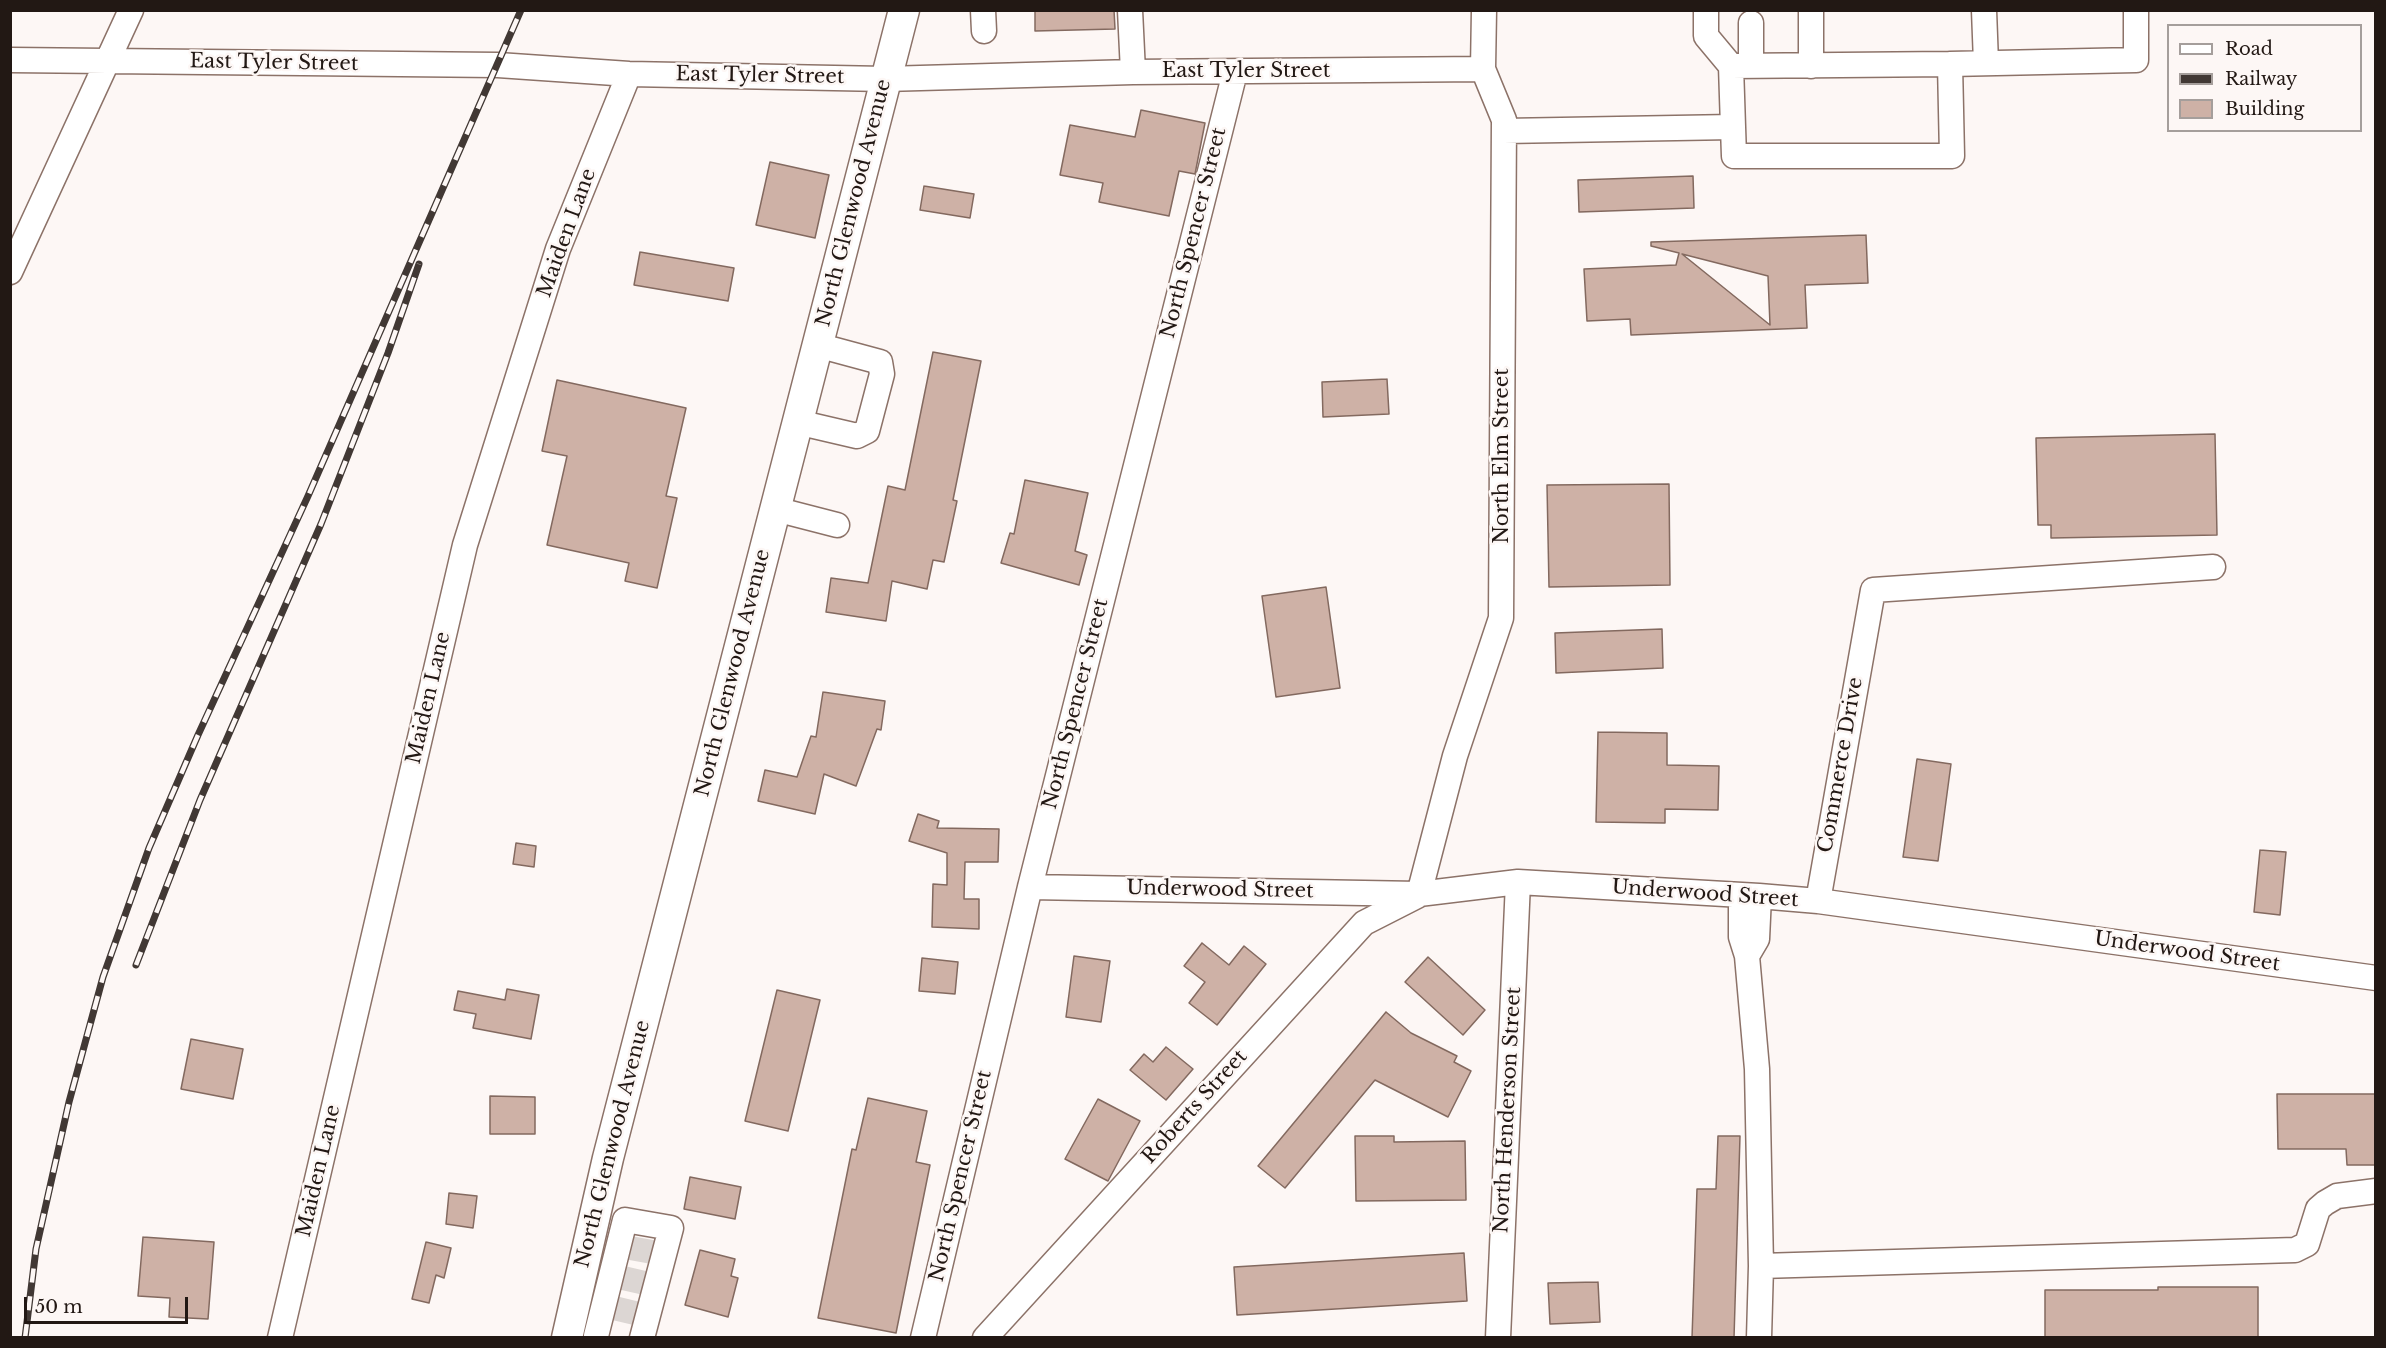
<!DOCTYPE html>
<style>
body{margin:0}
#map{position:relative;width:2386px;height:1348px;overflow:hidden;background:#fdf7f5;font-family:"Libre Baskerville",serif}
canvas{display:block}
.frame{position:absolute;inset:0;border:12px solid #221814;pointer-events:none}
.legend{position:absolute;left:2167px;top:24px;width:195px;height:108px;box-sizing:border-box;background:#fdf7f5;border:2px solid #a59e9b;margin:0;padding:8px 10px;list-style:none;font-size:18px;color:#221814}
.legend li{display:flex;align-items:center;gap:12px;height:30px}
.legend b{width:30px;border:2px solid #a59e9b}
.scale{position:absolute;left:24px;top:1297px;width:164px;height:27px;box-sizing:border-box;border:3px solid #221814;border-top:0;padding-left:8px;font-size:18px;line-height:21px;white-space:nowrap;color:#221814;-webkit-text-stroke:4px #fdf7f5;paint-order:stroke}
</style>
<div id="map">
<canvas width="2386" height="1348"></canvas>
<div class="frame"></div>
<ul class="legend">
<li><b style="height:8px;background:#fff"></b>Road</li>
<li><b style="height:8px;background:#413834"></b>Railway</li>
<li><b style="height:16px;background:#ceb1a6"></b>Building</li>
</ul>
<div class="scale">50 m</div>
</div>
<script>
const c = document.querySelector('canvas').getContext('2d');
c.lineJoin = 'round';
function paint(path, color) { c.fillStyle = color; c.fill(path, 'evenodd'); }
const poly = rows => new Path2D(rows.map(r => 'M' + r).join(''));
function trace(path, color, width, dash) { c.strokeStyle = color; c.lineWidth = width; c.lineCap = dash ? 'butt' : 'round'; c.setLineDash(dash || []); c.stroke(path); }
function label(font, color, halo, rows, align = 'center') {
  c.font = font + ' "Libre Baskerville",serif'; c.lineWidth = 5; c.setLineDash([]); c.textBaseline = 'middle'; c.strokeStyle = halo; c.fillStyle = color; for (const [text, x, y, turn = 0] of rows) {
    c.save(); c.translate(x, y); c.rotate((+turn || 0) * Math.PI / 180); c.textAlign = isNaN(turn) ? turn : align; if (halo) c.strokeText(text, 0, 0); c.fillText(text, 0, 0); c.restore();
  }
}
const building = poly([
 [1035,10,1114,10,1115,29,1035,31,1035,10],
 [1141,110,1205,123,1195,174,1179,171,1169,216,1099,202,1103,183,1060,175,1070,125,1135,137,1141,110],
 [770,162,829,175,815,238,756,225,770,162],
 [1693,176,1694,208,1579,212,1578,180,1693,176],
 [924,186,974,194,970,218,920,210,924,186],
 [1866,235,1868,283,1805,285,1807,328,1631,335,1630,319,1587,321,1584,269,1676,265,1679,253,1651,246,1651,242,1866,235],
 [1682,254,1768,276,1770,325,1682,254],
 [640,252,734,268,728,301,634,285,640,252],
 [933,352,981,361,953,500,957,501,944,562,933,560,927,589,892,581,886,621,826,612,831,578,868,583,888,486,905,490,933,352],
 [1387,379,1389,414,1323,417,1322,382,1387,379],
 [557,380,686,408,666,496,677,498,657,588,625,581,629,563,547,545,567,456,542,451,557,380],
 [2215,434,2217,535,2051,538,2051,525,2038,525,2036,438,2215,434],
 [1025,480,1088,493,1075,551,1087,555,1079,585,1001,563,1010,533,1014,534,1025,480],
 [1669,484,1670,585,1549,587,1547,485,1669,484],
 [1326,587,1340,688,1276,697,1262,596,1326,587],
 [1662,629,1663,668,1556,673,1555,633,1662,629],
 [823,692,885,701,881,730,877,729,856,786,824,774,815,814,758,801,765,770,797,777,811,736,816,737,823,692],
 [1598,732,1667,733,1667,765,1719,766,1718,810,1665,809,1665,823,1596,822,1598,732],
 [1917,759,1951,764,1938,861,1903,857,1917,759],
 [918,814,939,821,937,828,999,829,998,862,965,862,964,899,979,899,979,929,932,927,933,884,947,885,947,853,909,841,918,814],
 [516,843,536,846,534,867,513,864,516,843],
 [2260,850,2286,852,2280,915,2254,912,2260,850],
 [1202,943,1229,965,1244,946,1266,964,1217,1025,1189,1003,1205,982,1184,966,1202,943],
 [1074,956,1110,961,1101,1022,1066,1017,1074,956],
 [1428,957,1485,1010,1463,1035,1405,982,1428,957],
 [922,958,958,962,955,994,919,991,922,958],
 [507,989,539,995,531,1039,473,1028,476,1014,454,1010,458,991,505,1000,507,989],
 [777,990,820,1000,788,1131,745,1121,777,990],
 [1386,1012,1411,1033,1457,1056,1454,1062,1471,1071,1448,1117,1375,1080,1285,1188,1258,1166,1386,1012],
 [191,1039,243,1049,233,1099,181,1089,191,1039],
 [1166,1047,1193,1069,1166,1100,1130,1070,1144,1054,1153,1062,1166,1047],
 [2277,1094,2376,1094,2376,1165,2347,1165,2346,1149,2278,1149,2277,1094],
 [490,1096,535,1097,535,1134,490,1134,490,1096],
 [868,1098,927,1111,916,1162,930,1165,896,1333,818,1318,852,1149,856,1150,868,1098],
 [1098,1099,1140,1121,1108,1181,1065,1159,1098,1099],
 [1355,1136,1394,1136,1394,1142,1465,1141,1466,1200,1356,1201,1355,1136],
 [1718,1136,1740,1136,1734,1338,1692,1338,1697,1189,1716,1189,1718,1136],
 [690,1177,741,1187,735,1219,684,1209,690,1177],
 [449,1193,477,1196,473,1228,446,1224,449,1193],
 [143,1237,214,1242,208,1319,169,1317,170,1298,138,1296,143,1237],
 [426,1242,451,1248,444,1278,436,1275,429,1303,412,1299,426,1242],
 [700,1250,735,1259,731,1276,738,1278,728,1317,685,1305,700,1250],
 [1464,1253,1467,1301,1237,1315,1234,1267,1464,1253],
 [1598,1282,1600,1322,1550,1324,1548,1283,1598,1282],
 [2158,1287,2258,1287,2258,1338,2045,1338,2045,1290,2158,1290,2158,1287]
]);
const minorTunnel = poly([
 [630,1248,658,1253],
 [623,1278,649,1284],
 [614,1308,643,1315]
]);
const minor = poly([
 [983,10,984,31],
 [1130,10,1133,72],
 [1706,10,1706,36,1731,66],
 [1984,10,1986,63],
 [1751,23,1751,65],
 [10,60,498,65,629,74,885,79,1133,72,1483,69],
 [1950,64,2136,60,2136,10],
 [1811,66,1811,10],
 [1504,131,1733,127,1731,66,1950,64,1952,156,1734,156,1733,127],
 [10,272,131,10],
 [797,422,857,436,867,431,882,374,880,362,817,345],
 [775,509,837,525],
 [1030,887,1419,894,1518,882,1759,896,1818,901,2376,978],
 [1419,894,1455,756,1501,618,1504,120,1483,69,1484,10],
 [1741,895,1741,937,1747,956,1757,939,1759,896],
 [1818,901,1873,590,2213,567],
 [1747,956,1757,1069,1761,1266],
 [596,1336,625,1220,671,1228,642,1338],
 [280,1338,465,545,558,249,629,74],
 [923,1338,1030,887,1235,72],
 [985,1338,1364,923,1417,896],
 [1498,1338,1518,882],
 [1759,1338,1761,1266,2295,1250,2307,1244,2318,1209,2325,1203,2337,1196,2376,1191]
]);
const major = poly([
 [567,1338,608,1158,904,10]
]);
const rail = poly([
 [136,965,200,800,321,524,388,353,419,264],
 [25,1338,36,1249,69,1102,103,977,149,848,198,735,308,496,521,10]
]);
const streetNames = [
 ["East Tyler Street",274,63,1],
 ["East Tyler Street",1246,71],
 ["East Tyler Street",760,76,1],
 ["North Glenwood Avenue",854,203,-76],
 ["Maiden Lane",567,233,-70],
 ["North Spencer Street",1194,233,-76],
 ["North Elm Street",1502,456,-90],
 ["North Glenwood Avenue",733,673,-76],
 ["Maiden Lane",429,698,-77],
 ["North Spencer Street",1076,704,-76],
 ["Commerce Drive",1841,765,-80],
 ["Underwood Street",1220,890,1],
 ["Underwood Street",1705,894,4],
 ["Underwood Street",2187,952,8],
 ["Roberts Street",1195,1107,-48],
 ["North Henderson Street",1508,1110,-87],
 ["North Glenwood Avenue",613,1144,-76],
 ["Maiden Lane",319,1171,-77],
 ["North Spencer Street",961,1176,-77]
];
paint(building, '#ceb1a6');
trace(building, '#83695f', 1.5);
trace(minorTunnel, '#dcd6d3', 24, [24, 12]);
trace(minor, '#8c7268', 27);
trace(major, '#8c7268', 33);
trace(minor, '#fff', 24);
trace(major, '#fff', 30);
trace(rail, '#413834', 7);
trace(rail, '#fdf7f5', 4.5, [14]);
label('20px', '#221814', '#fdf7f5', streetNames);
</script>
